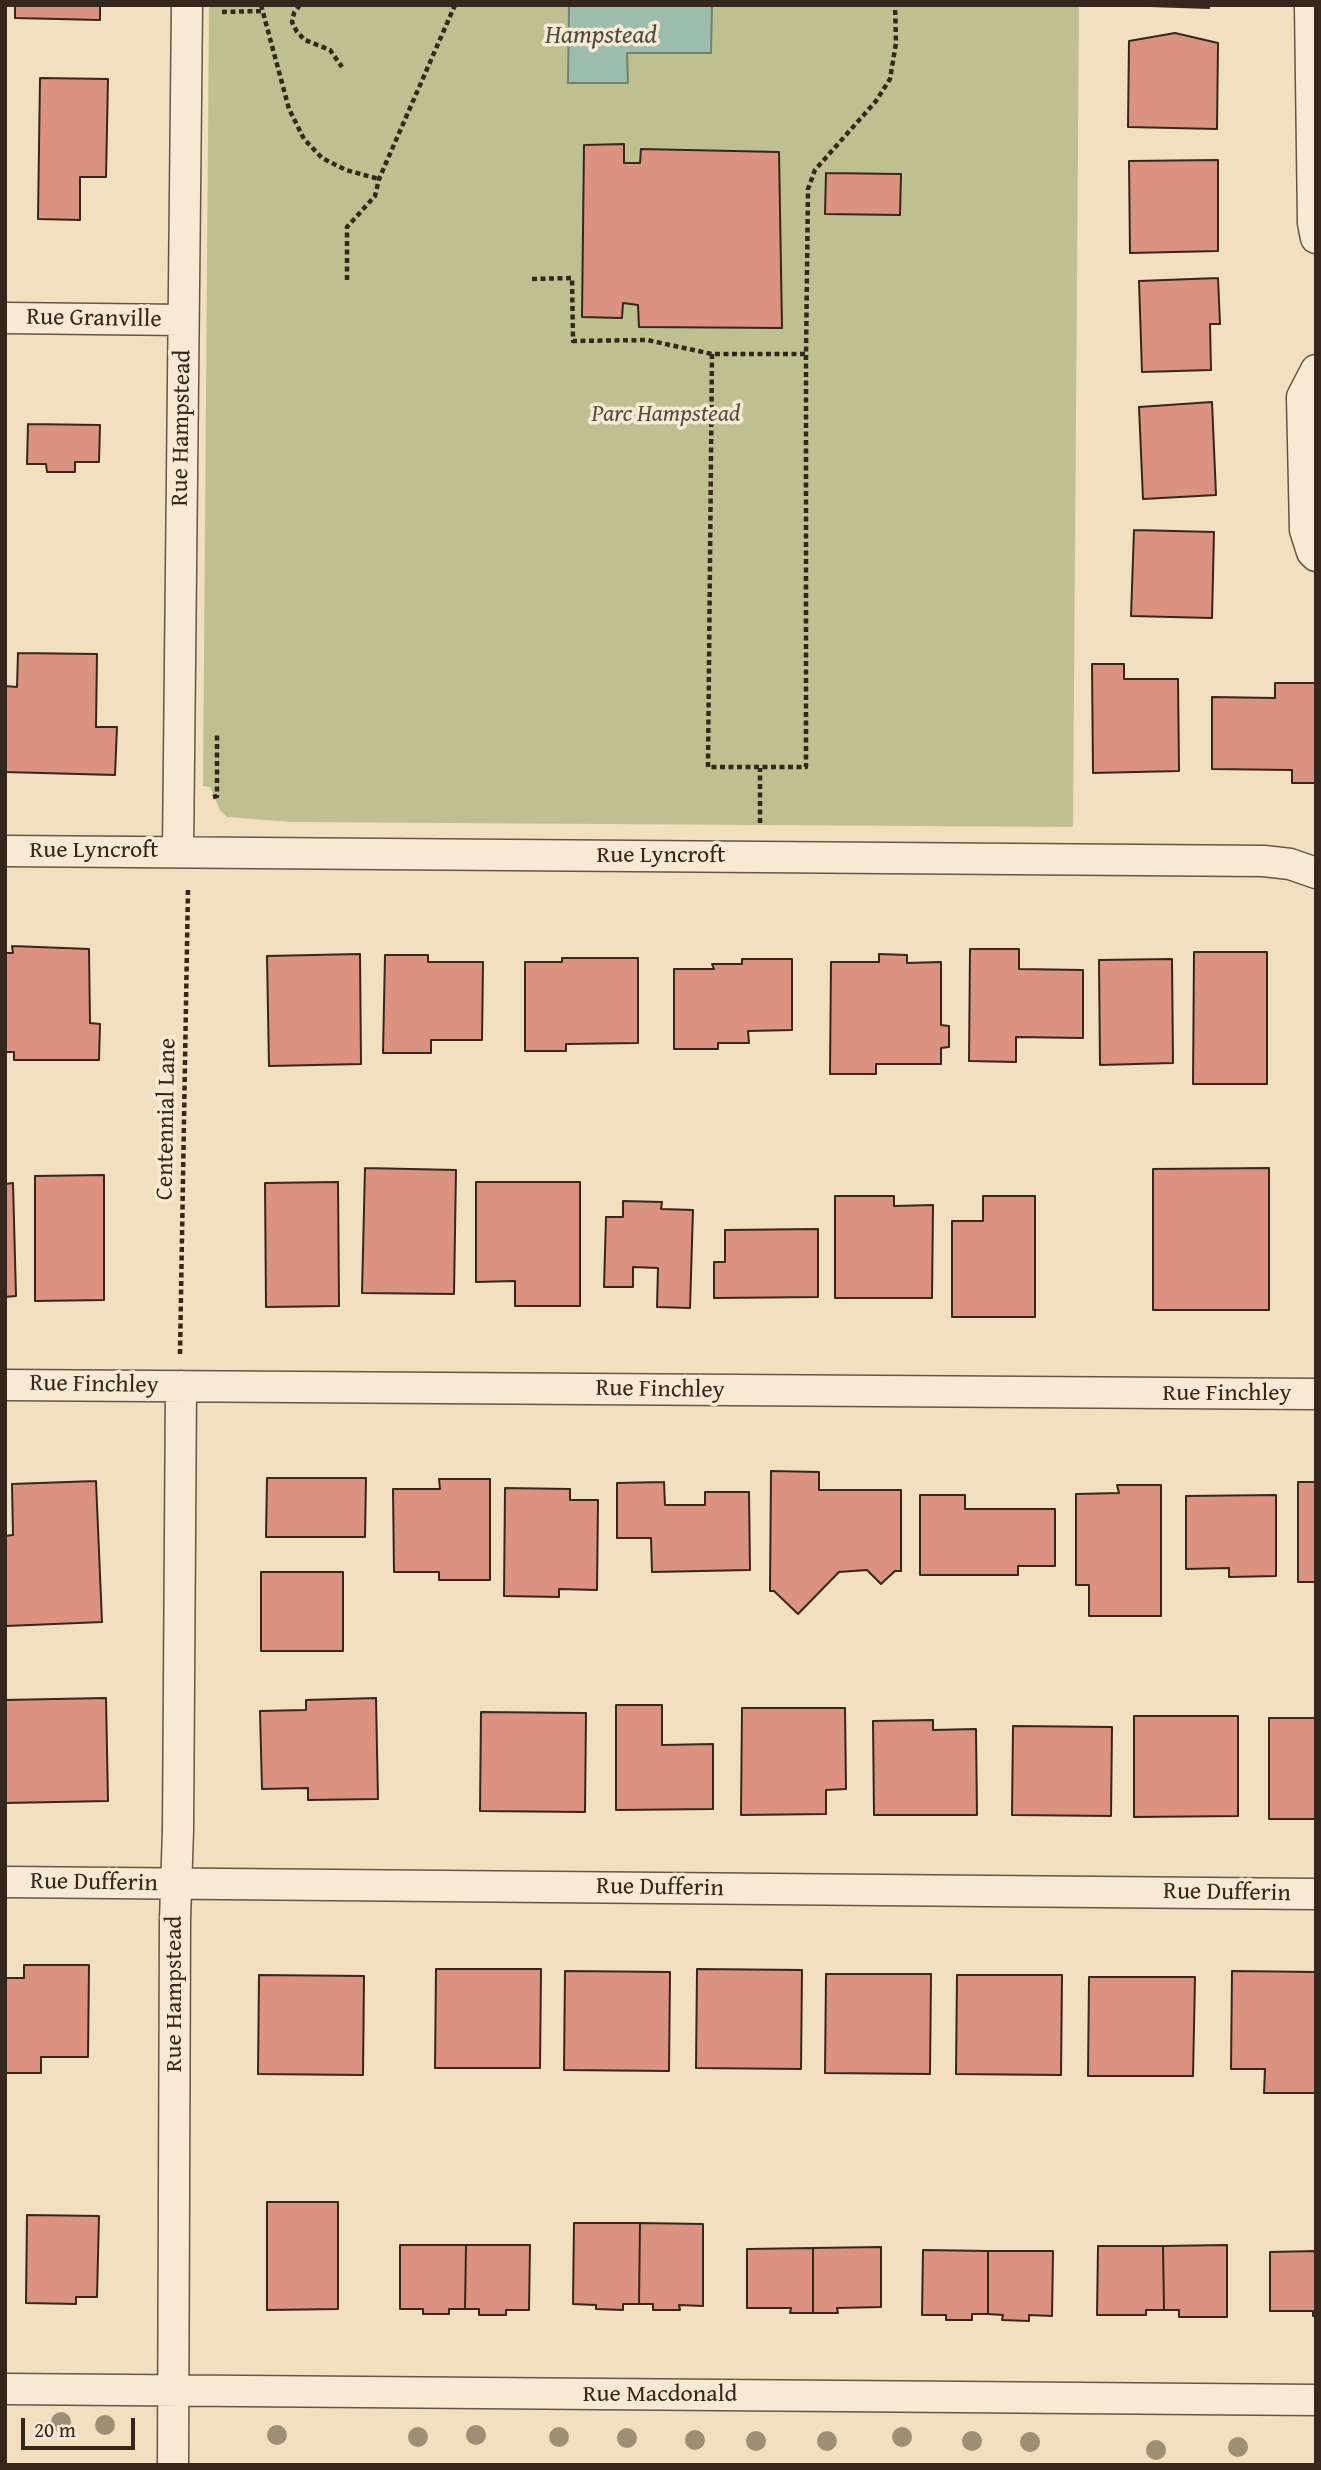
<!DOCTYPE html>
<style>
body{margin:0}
#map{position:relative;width:1321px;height:2470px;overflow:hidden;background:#f2dfbf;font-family:"Gentium Book Plus",serif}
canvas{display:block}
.frame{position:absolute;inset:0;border:7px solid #35271b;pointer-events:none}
.scale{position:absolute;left:21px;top:2418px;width:114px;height:32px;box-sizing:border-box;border:4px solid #35271b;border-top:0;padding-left:9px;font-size:21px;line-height:24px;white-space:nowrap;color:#35271b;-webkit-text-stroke:5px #f7ead5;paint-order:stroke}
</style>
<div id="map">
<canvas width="1321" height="2470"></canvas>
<div class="frame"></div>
<div class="scale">20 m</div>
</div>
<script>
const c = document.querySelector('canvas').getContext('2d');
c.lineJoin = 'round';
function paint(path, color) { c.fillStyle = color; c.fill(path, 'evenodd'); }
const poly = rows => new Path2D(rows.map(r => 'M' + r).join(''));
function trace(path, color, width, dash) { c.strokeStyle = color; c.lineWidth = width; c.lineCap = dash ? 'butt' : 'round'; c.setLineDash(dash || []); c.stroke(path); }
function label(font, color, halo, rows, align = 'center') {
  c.font = font + ' "Gentium Book Plus",serif'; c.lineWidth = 7; c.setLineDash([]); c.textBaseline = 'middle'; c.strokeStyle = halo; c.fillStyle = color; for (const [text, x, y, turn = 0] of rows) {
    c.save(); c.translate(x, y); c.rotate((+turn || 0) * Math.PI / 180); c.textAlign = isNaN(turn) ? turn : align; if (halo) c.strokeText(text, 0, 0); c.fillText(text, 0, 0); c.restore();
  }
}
const green = poly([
 [209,5,1079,5,1073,827,292,822,227,817,220,810,210,787,203,786]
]);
const water = poly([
 [569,5,712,5,711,53,627,53,628,83,568,83,569,5]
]);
const building = poly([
 [15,5,100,5,100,20,15,18,15,5],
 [1121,5,1209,5,1209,8,1121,5],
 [1175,33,1218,43,1217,129,1128,127,1129,41,1175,33],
 [40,78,108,79,106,177,80,177,80,220,38,219,40,78],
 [624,144,624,163,640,163,641,149,779,152,782,328,639,327,638,305,623,303,622,318,582,317,584,145,624,144],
 [1218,160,1218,251,1130,253,1129,161,1218,160],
 [826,173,901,174,900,215,825,214,826,173],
 [1218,278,1220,324,1210,324,1211,370,1142,372,1139,281,1218,278],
 [1212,402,1216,495,1143,499,1139,407,1212,402],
 [28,424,100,425,99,462,75,462,75,472,47,472,46,464,27,464,28,424],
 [1134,530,1214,532,1212,618,1131,616,1134,530],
 [18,653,97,654,96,727,117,727,115,775,5,772,5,686,17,687,18,653],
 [1092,664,1124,664,1124,679,1178,679,1179,771,1093,773,1092,664],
 [1275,683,1316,683,1316,783,1292,783,1292,770,1212,769,1212,697,1275,698,1275,683],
 [12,946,89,949,90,1023,100,1024,99,1060,14,1060,14,1052,5,1052,5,953,13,953,12,946],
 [970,949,1019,949,1019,969,1083,970,1083,1038,1016,1037,1016,1062,969,1061,970,949],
 [1194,952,1267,952,1267,1084,1193,1084,1194,952],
 [360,954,361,1064,269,1066,267,956,360,954],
 [879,954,907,955,907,963,941,962,941,1025,949,1026,949,1047,941,1048,941,1064,876,1064,876,1074,830,1074,831,962,879,962,879,954],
 [385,955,428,955,428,962,483,962,482,1040,431,1040,431,1053,383,1053,385,955],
 [562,958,638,958,638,1043,566,1044,566,1051,525,1051,525,962,562,962,562,958],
 [742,959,792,959,792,1030,748,1031,749,1043,718,1043,718,1049,674,1049,674,969,714,969,712,964,742,964,742,959],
 [1172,959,1173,1063,1100,1065,1099,960,1172,959],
 [365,1168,456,1170,454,1294,362,1293,365,1168],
 [1269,1168,1269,1310,1153,1310,1153,1169,1269,1168],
 [104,1175,104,1300,35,1301,35,1176,104,1175],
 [338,1182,339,1306,266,1307,265,1183,338,1182],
 [476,1182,580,1182,580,1306,515,1306,515,1281,476,1282,476,1182],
 [13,1183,16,1296,5,1297,5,1184,13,1183],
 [835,1196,894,1196,894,1206,933,1205,932,1298,835,1298,835,1196],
 [983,1196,1035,1196,1035,1317,952,1317,952,1221,983,1221,983,1196],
 [623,1201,662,1202,661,1209,693,1210,690,1308,657,1307,658,1268,633,1267,633,1287,604,1287,606,1217,623,1217,623,1201],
 [818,1229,818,1297,714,1298,714,1262,725,1262,725,1230,818,1229],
 [771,1471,819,1472,819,1490,901,1490,901,1571,895,1571,881,1584,867,1570,839,1572,798,1614,774,1591,770,1591,771,1471],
 [267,1478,366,1478,365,1537,266,1537,267,1478],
 [439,1479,490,1479,490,1580,439,1580,439,1572,394,1572,393,1489,440,1489,439,1479],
 [96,1481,102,1622,6,1626,5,1536,13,1535,12,1484,96,1481],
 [664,1482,665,1505,705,1505,705,1492,749,1492,750,1570,652,1572,651,1538,617,1538,617,1483,664,1482],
 [1298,1482,1316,1482,1316,1582,1298,1582,1298,1482],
 [1117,1485,1161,1485,1161,1616,1089,1616,1089,1585,1076,1585,1076,1494,1119,1493,1117,1485],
 [505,1488,570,1489,570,1500,598,1500,597,1590,559,1589,559,1597,504,1596,505,1488],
 [920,1495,965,1495,965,1509,1055,1509,1055,1566,1018,1566,1018,1575,920,1575,920,1495],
 [1276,1495,1276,1576,1229,1577,1229,1568,1186,1569,1186,1496,1276,1495],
 [261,1572,343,1572,343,1651,261,1651,261,1572],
 [106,1698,108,1801,5,1803,5,1700,106,1698],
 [376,1698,378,1799,308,1800,308,1788,262,1789,260,1711,306,1710,306,1700,376,1698],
 [616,1705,662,1705,662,1745,713,1744,713,1809,616,1810,616,1705],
 [742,1708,845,1708,846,1789,826,1790,826,1814,741,1815,742,1708],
 [481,1712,586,1713,585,1812,480,1811,481,1712],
 [1134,1716,1238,1716,1238,1816,1134,1817,1134,1716],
 [1269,1718,1316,1718,1316,1819,1269,1819,1269,1718],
 [933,1720,933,1730,976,1729,977,1815,874,1815,873,1721,933,1720],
 [1013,1726,1112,1727,1111,1816,1012,1815,1013,1726],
 [24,1965,89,1965,88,2057,41,2057,41,2073,5,2073,5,1978,24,1978,24,1965],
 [436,1969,541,1969,540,2068,435,2068,436,1969],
 [697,1969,802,1970,801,2069,696,2068,697,1969],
 [565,1971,670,1972,669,2071,564,2070,565,1971],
 [1232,1971,1316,1972,1316,2093,1264,2093,1265,2069,1231,2069,1232,1971],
 [826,1974,931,1974,930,2074,825,2073,826,1974],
 [259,1975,364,1976,363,2075,258,2074,259,1975],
 [957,1975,1062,1975,1061,2075,956,2074,957,1975],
 [1089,1977,1195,1977,1193,2076,1088,2076,1089,1977],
 [267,2202,338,2202,338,2309,267,2310,267,2202],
 [27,2215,99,2216,97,2297,76,2297,76,2304,26,2303,27,2215],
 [574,2223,640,2223,639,2304,623,2304,623,2310,596,2309,596,2305,573,2304,574,2223],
 [640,2223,703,2224,703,2306,679,2305,680,2310,653,2310,653,2304,639,2304,640,2223],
 [400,2245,466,2245,465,2309,449,2309,449,2314,423,2314,423,2309,400,2309,400,2245],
 [466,2245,530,2245,529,2310,506,2310,506,2315,479,2315,479,2309,465,2309,466,2245],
 [1227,2245,1227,2317,1179,2317,1179,2310,1164,2310,1163,2246,1227,2245],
 [1098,2246,1163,2246,1164,2310,1146,2310,1146,2315,1097,2315,1098,2246],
 [881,2247,881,2307,837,2308,838,2313,813,2313,813,2248,881,2247],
 [813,2248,813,2313,790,2313,791,2308,747,2308,747,2249,813,2248],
 [923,2250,988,2251,988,2314,972,2314,972,2320,946,2320,946,2315,922,2315,923,2250],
 [988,2251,1053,2251,1052,2316,1029,2315,1029,2321,1002,2320,1003,2315,988,2314,988,2251],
 [1316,2251,1316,2316,1313,2316,1313,2311,1270,2311,1270,2252,1316,2251]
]);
const path = poly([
 [261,5,289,109,304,139,322,158,346,170,379,179],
 [300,5,294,13,292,22,297,32,305,40,330,50,342,67],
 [222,12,261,11],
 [532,279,572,278,573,341,647,340,712,354,806,354],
 [347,280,347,227,375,196,379,179,455,5],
 [712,354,708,767,806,767,806,354,808,189,815,170,876,101,890,79,896,43,895,5],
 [213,797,217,796,217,732],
 [760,823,760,768],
 [180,1354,188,887]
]);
const minor = poly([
 [1310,5,1313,223,1316,238],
 [5,318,183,320],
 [1316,370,1302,397,1305,530,1312,552,1316,556],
 [5,851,1264,861,1290,864,1316,873],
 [178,851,187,5],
 [5,1385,1316,1394],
 [5,1882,1316,1894],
 [5,2389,1316,2400],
 [173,2465,175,1920,178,1830,181,1386]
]);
const trees = [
 [61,2422],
 [105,2425],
 [277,2435],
 [476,2435],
 [418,2437],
 [559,2437],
 [902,2437],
 [627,2438],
 [695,2440],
 [756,2441],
 [827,2441],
 [972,2441],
 [1030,2442],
 [1238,2447],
 [1156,2450]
];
const streetNames = [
 ["Rue Granville",94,319,1],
 ["Rue Hampstead",182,428,-89],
 ["Rue Lyncroft",94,851],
 ["Rue Lyncroft",661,856],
 ["Centennial Lane",167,1119,-89],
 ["Rue Finchley",94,1385,1],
 ["Rue Finchley",660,1390,1],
 ["Rue Finchley",1227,1394],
 ["Rue Dufferin",94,1883,1],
 ["Rue Dufferin",660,1888,1],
 ["Rue Dufferin",1227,1893,1],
 ["Rue Hampstead",175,1994,-90],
 ["Rue Macdonald",660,2395]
];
const parkNames = [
 ["Parc Hampstead",666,415]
];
const waterNames = [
 ["Hampstead",601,36]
];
paint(green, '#bec18f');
paint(water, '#9cbdac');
trace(water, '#738172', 2);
paint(building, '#db9281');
trace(building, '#35271b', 2);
trace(minor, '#645544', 33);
trace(path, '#35271b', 4.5, [5, 3.5]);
trace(minor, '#f7ead5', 30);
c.fillStyle = '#9d8f75';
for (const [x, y] of trees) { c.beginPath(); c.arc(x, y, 10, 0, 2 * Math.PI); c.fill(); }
label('24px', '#35271b', '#f7ead5', streetNames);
label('italic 24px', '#574e38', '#f7ead5', parkNames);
label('italic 26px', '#4f4c3f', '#f7ead5', waterNames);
</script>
